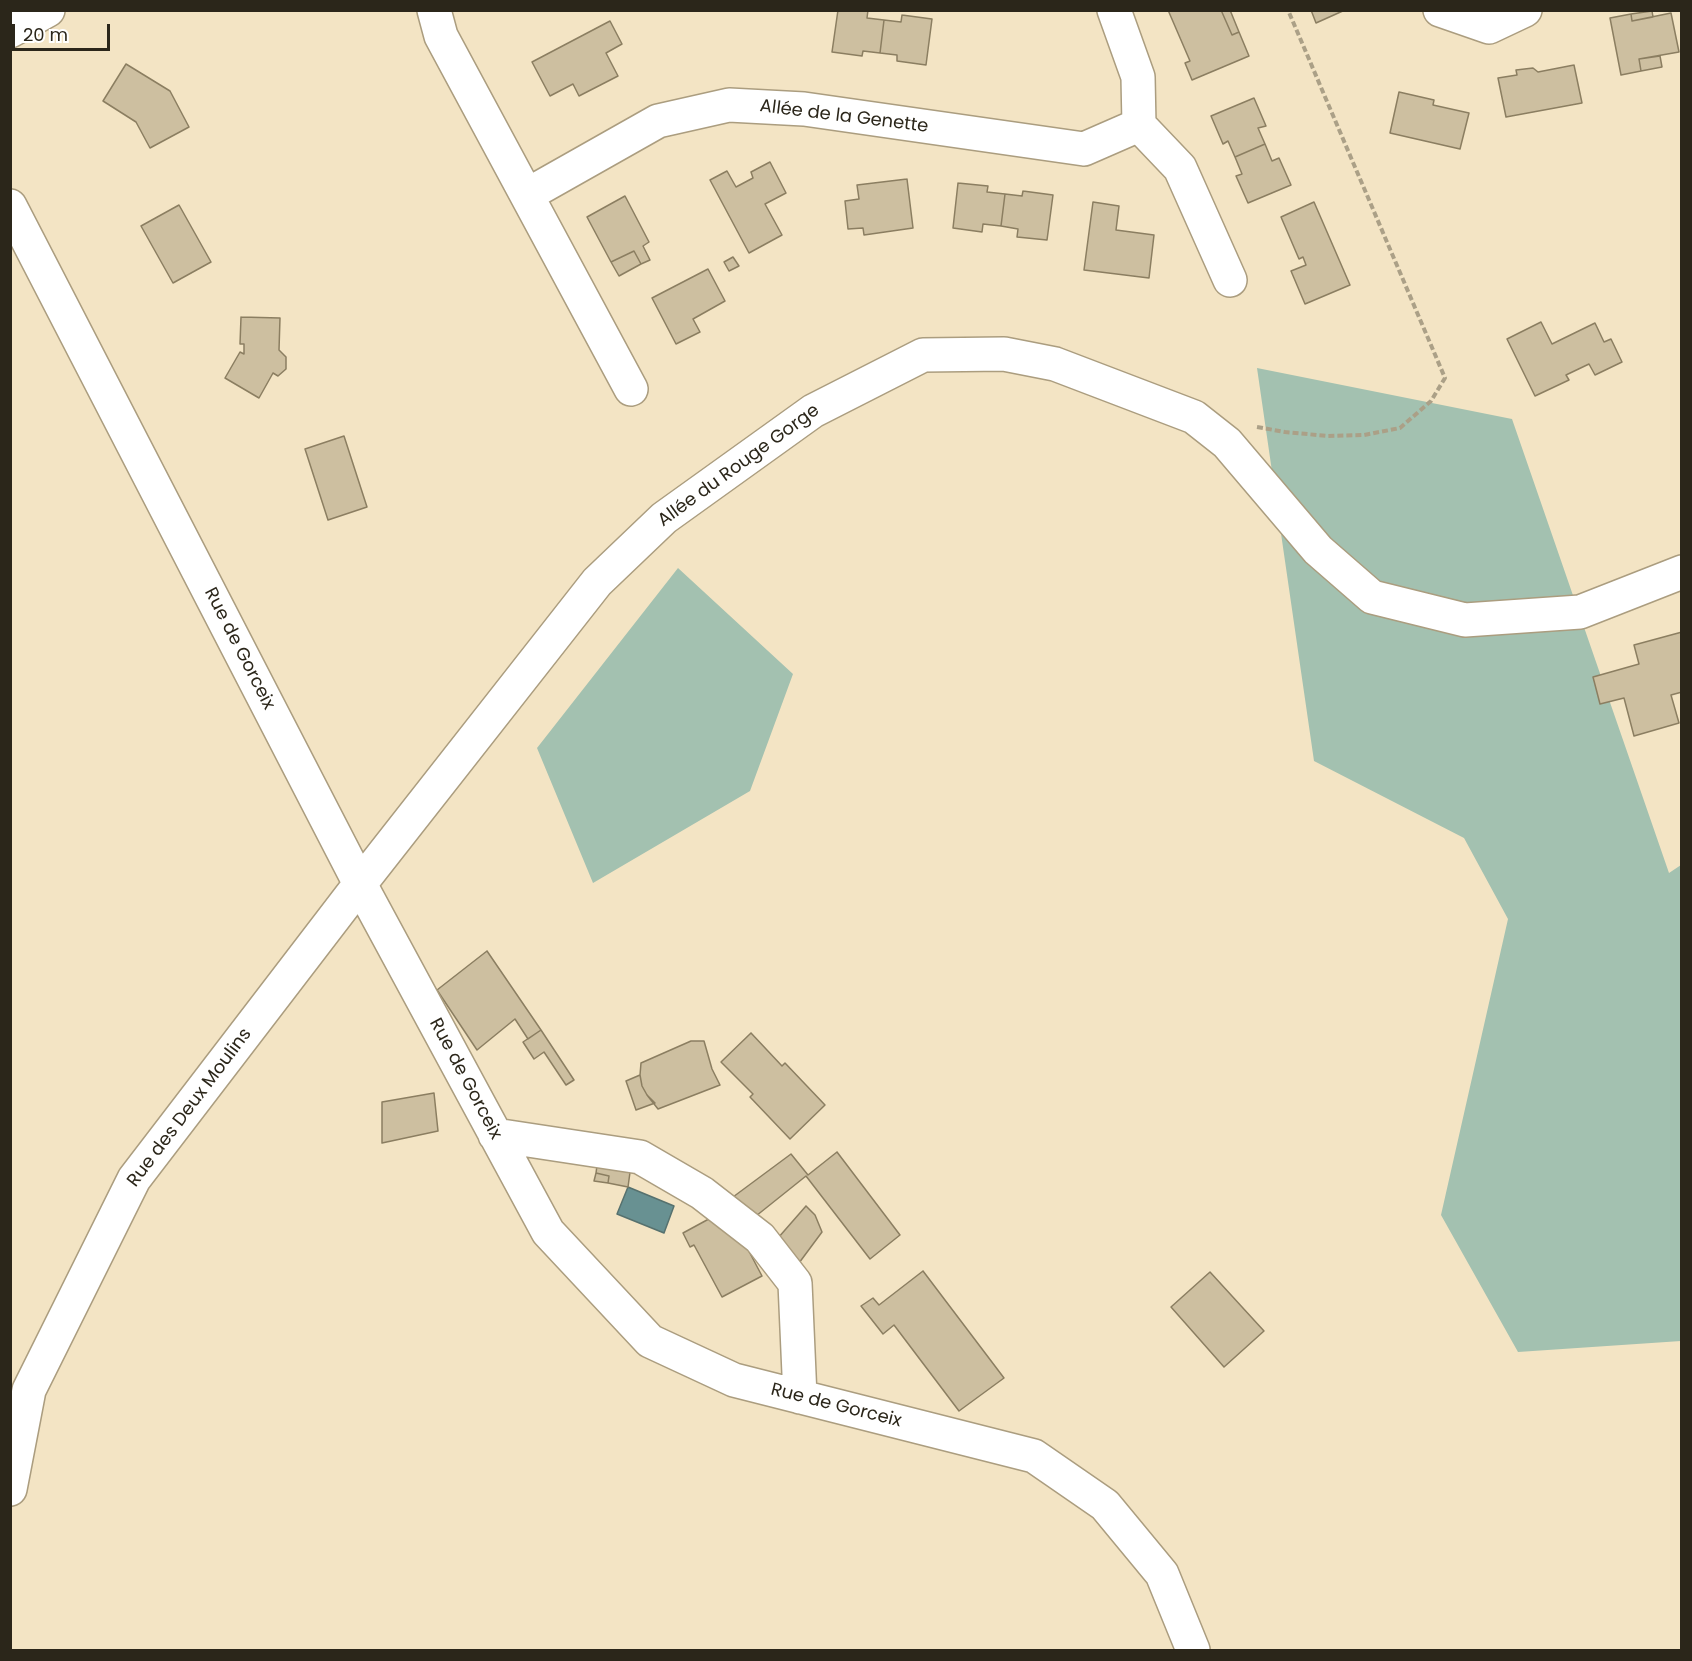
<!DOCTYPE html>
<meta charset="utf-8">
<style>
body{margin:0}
#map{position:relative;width:1692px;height:1661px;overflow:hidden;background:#f3e4c4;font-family:Poppins,sans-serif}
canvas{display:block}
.frame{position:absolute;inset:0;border:12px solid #2b261a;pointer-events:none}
.scale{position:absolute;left:12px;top:24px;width:98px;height:27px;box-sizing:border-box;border:3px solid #2b261a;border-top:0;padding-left:8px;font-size:18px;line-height:21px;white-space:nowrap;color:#2b261a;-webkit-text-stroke:4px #fff;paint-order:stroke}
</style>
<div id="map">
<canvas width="1692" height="1661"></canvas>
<div class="frame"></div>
<div class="scale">20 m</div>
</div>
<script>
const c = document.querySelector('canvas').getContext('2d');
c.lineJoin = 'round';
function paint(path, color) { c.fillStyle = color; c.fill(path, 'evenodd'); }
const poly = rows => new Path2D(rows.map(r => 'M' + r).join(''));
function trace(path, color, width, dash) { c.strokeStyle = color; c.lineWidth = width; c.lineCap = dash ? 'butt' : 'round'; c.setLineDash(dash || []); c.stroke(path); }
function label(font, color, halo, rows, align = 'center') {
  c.font = font + ' Poppins,sans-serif'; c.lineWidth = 6; c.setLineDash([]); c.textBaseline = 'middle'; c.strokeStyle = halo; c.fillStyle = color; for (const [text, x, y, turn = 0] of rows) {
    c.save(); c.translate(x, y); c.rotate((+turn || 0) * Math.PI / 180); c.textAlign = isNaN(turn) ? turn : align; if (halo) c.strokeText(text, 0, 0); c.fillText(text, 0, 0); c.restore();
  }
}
const green = poly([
 [1257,368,1512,419,1669,873,1681,865,1681,1341,1518,1352,1441,1215,1508,919,1464,838,1314,761],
 [678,568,793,674,750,791,593,883,537,748]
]);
const water = poly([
 [628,1187,674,1206,664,1233,617,1214,628,1187]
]);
const building = poly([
 [838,10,868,10,867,18,884,20,880,53,863,51,862,56,832,52,838,10],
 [1168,10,1221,10,1232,35,1239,32,1249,56,1192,80,1185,63,1190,61,1168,10],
 [1221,10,1230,10,1239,32,1232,35,1221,10],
 [1311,10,1345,10,1316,23,1311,10],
 [1652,11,1653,17,1632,21,1631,14,1652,11],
 [1671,13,1679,52,1639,59,1641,71,1621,75,1610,18,1631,14,1632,21,1671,13],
 [902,15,932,19,926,65,897,61,897,55,880,53,884,20,901,22,902,15],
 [610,21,622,44,606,53,618,76,579,96,573,84,550,96,532,62,610,21],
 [1660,56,1662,67,1641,71,1639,59,1660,56],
 [126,64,170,91,189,127,150,148,136,122,103,101,126,64],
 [1574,65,1582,103,1506,117,1498,78,1517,75,1516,70,1533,68,1538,72,1574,65],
 [1399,92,1434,100,1433,105,1469,113,1460,149,1390,133,1399,92],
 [1254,98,1266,126,1258,128,1265,144,1235,157,1228,141,1223,144,1211,116,1254,98],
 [1265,144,1272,161,1279,158,1291,185,1248,203,1236,176,1242,174,1235,157,1265,144],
 [770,162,786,193,765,204,782,235,749,253,710,180,727,171,736,187,753,178,751,172,770,162],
 [907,179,913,228,864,235,863,228,848,229,845,201,859,199,857,185,907,179],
 [958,183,988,186,987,192,1005,194,1001,226,983,224,982,232,953,228,958,183],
 [1023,191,1053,195,1047,240,1017,237,1018,229,1001,226,1005,194,1022,196,1023,191],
 [625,196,649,242,643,246,650,260,641,264,634,251,611,262,587,217,625,196],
 [1093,202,1119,206,1116,230,1154,235,1149,278,1084,270,1093,202],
 [1314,202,1350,285,1305,304,1291,271,1306,265,1303,257,1299,259,1281,217,1314,202],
 [179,205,211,262,173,283,141,226,179,205],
 [634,251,641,264,619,276,611,262,634,251],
 [733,257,739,266,729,271,724,262,733,257],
 [708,269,725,301,693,319,700,332,676,344,652,298,708,269],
 [241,317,280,318,279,350,286,357,286,369,278,376,273,373,259,398,225,378,240,352,244,354,244,344,240,344,241,317],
 [1541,322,1552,344,1595,323,1604,342,1611,339,1622,362,1595,375,1589,364,1566,375,1569,380,1535,396,1507,339,1541,322],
 [344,436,367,507,328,520,305,449,344,436],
 [1682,632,1682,692,1671,695,1679,723,1634,736,1624,698,1600,704,1593,677,1639,664,1634,645,1682,632],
 [487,951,541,1030,528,1039,515,1019,477,1050,437,990,487,951],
 [541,1030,574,1080,566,1085,544,1052,534,1059,523,1042,541,1030],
 [751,1033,782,1066,785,1063,825,1105,790,1139,750,1097,753,1094,721,1062,751,1033],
 [691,1041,704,1041,712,1069,720,1085,658,1109,647,1095,642,1086,640,1075,641,1063,691,1041],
 [640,1075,642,1086,647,1095,655,1103,636,1110,626,1081,640,1075],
 [434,1093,438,1131,382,1143,382,1102,434,1093],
 [837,1152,900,1235,870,1259,806,1176,751,1220,733,1197,791,1154,808,1175,837,1152],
 [598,1158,631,1165,628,1187,608,1183,609,1176,596,1173,598,1158],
 [596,1173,609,1176,608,1183,594,1181,596,1173],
 [806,1206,815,1215,822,1232,799,1263,778,1238,806,1206],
 [718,1214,733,1221,762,1276,722,1297,694,1245,690,1247,683,1233,718,1214],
 [923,1271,1004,1378,959,1411,894,1325,883,1334,861,1306,873,1298,879,1305,923,1271],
 [1210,1272,1264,1331,1224,1367,1171,1307,1210,1272]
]);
const path = poly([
 [1257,427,1285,432,1328,436,1364,435,1400,428,1431,401,1445,378,1288,10]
]);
const street = poly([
 [434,10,441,36,631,389],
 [1440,10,1489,27,1525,10],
 [10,31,48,10],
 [1139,125,1180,168,1230,280],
 [527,195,658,121,729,105,804,109,1084,149,1139,125,1138,77,1114,10],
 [10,206,360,884,548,1232,650,1341,734,1380,1034,1456,1105,1505,1162,1574,1193,1650],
 [495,1135,640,1157,702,1193,760,1238,795,1283,800,1397],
 [10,1489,29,1390,134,1179,360,884,597,582,664,518,813,411,923,355,1004,354,1055,364,1194,417,1227,443,1318,550,1372,597,1465,620,1580,612,1682,572]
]);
const streetNames = [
 ["Allée de la Genette",844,117,7],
 ["Allée du Rouge Gorge",739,466,-36],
 ["Rue de Gorceix",239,649,63],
 ["Rue de Gorceix",465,1079,62],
 ["Rue des Deux Moulins",190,1108,-53],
 ["Rue de Gorceix",836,1406,14]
];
paint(green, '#a3c1b0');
paint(water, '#689192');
trace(water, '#56716e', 1.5);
paint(building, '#cdbfa0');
trace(building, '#8b7e61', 1.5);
trace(street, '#ab9d7f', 36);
trace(path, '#aba087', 4, [6, 3]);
trace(street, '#fff', 33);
label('18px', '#2b261a', '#fff', streetNames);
</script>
